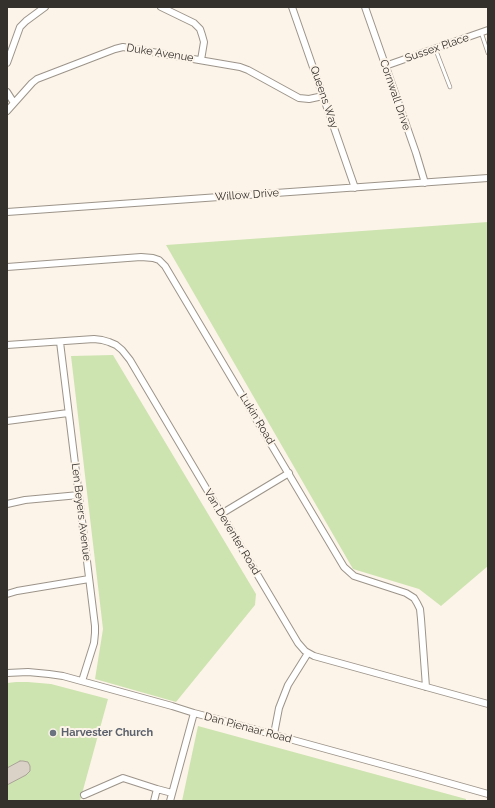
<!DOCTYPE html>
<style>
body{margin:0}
#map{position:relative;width:495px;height:808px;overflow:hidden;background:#fdf4e9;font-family:Raleway,sans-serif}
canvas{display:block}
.frame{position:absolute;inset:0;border:8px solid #34312d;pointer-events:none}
</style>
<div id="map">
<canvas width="495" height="808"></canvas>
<div class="frame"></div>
</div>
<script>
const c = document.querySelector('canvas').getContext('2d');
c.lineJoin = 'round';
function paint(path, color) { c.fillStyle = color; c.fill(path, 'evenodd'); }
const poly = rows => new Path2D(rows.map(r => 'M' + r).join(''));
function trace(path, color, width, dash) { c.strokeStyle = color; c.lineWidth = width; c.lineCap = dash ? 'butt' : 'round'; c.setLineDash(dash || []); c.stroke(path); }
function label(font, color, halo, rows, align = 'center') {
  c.font = font + ' Raleway,sans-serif'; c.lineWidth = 4; c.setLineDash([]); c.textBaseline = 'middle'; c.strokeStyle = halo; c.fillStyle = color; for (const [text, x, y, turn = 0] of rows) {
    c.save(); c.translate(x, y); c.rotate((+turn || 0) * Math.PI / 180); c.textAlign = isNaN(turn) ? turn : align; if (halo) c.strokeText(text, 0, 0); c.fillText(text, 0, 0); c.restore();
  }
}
const green = poly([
 [488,222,488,566,441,606,419,589,353,569,166,245],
 [113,355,256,594,255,605,176,702,95,679,103,629,71,356],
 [16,682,28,682,51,684,108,699,80,801,7,801,7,683],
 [198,726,466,799,466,801,182,801]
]);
const building = poly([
 [20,761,23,761,28,762,30,766,30,771,26,775,7,785,7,768,20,761]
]);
const lane = poly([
 [481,32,488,53],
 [435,48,450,87]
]);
const street = poly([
 [161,7,194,23,200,29,202,35,204,42,201,60],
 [292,7,355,188],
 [365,7,416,153,425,183],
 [7,63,20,27,26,21,45,7],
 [385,66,488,30],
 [7,92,14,103],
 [7,111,32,83,37,79,115,49,123,47,240,67,248,70,299,98,309,99,323,96],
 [7,212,488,178],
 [7,267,141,257,153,258,159,260,165,266,344,567,354,576,406,593,414,598,417,603,420,609,421,619,426,687],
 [60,342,95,626,95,633,94,643,82,681],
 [7,345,94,339,102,340,109,342,116,345,122,350,130,360,298,643,305,651,314,656,488,704],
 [7,421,68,413],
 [7,504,25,500,79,495],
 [221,514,289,473],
 [7,594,17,591,89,579],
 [7,673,28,672,49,674,63,676,172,706,194,713,213,718,417,774,488,794],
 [274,734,279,708,288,685,308,653],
 [157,789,172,793],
 [84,795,123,778,157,789,154,801],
 [170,801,194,713]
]);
const markers = [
 [53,733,4,"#6b7280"]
];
const streetNames = [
 ["Sussex Place",437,48,-19],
 ["Duke Avenue",160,53,9],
 ["Cornwall Drive",395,95,71],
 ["Queens Way",324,97,71],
 ["Willow Drive",247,195,-4],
 ["Lukin Road",257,419,59],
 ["Len Beyers Avenue",81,512,83],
 ["Van Deventer Road",232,532,59],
 ["Dan Pienaar Road",248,728,15]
];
const worshipNames = [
 ["Harvester Church",61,733]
];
paint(green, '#cde4b0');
paint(building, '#dad2c7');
trace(building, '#aaa298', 1);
trace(lane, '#9c948a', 4.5);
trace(street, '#9c948a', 8);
trace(lane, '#fff', 3);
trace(street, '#fff', 6);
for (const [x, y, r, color] of markers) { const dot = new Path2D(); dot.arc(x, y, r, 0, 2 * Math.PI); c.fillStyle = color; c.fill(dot); trace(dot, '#fdf4e9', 1.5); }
label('11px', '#34312d', '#fdf4e9', streetNames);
label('bold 11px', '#5b616d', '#fdf4e9', worshipNames, 'left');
</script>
